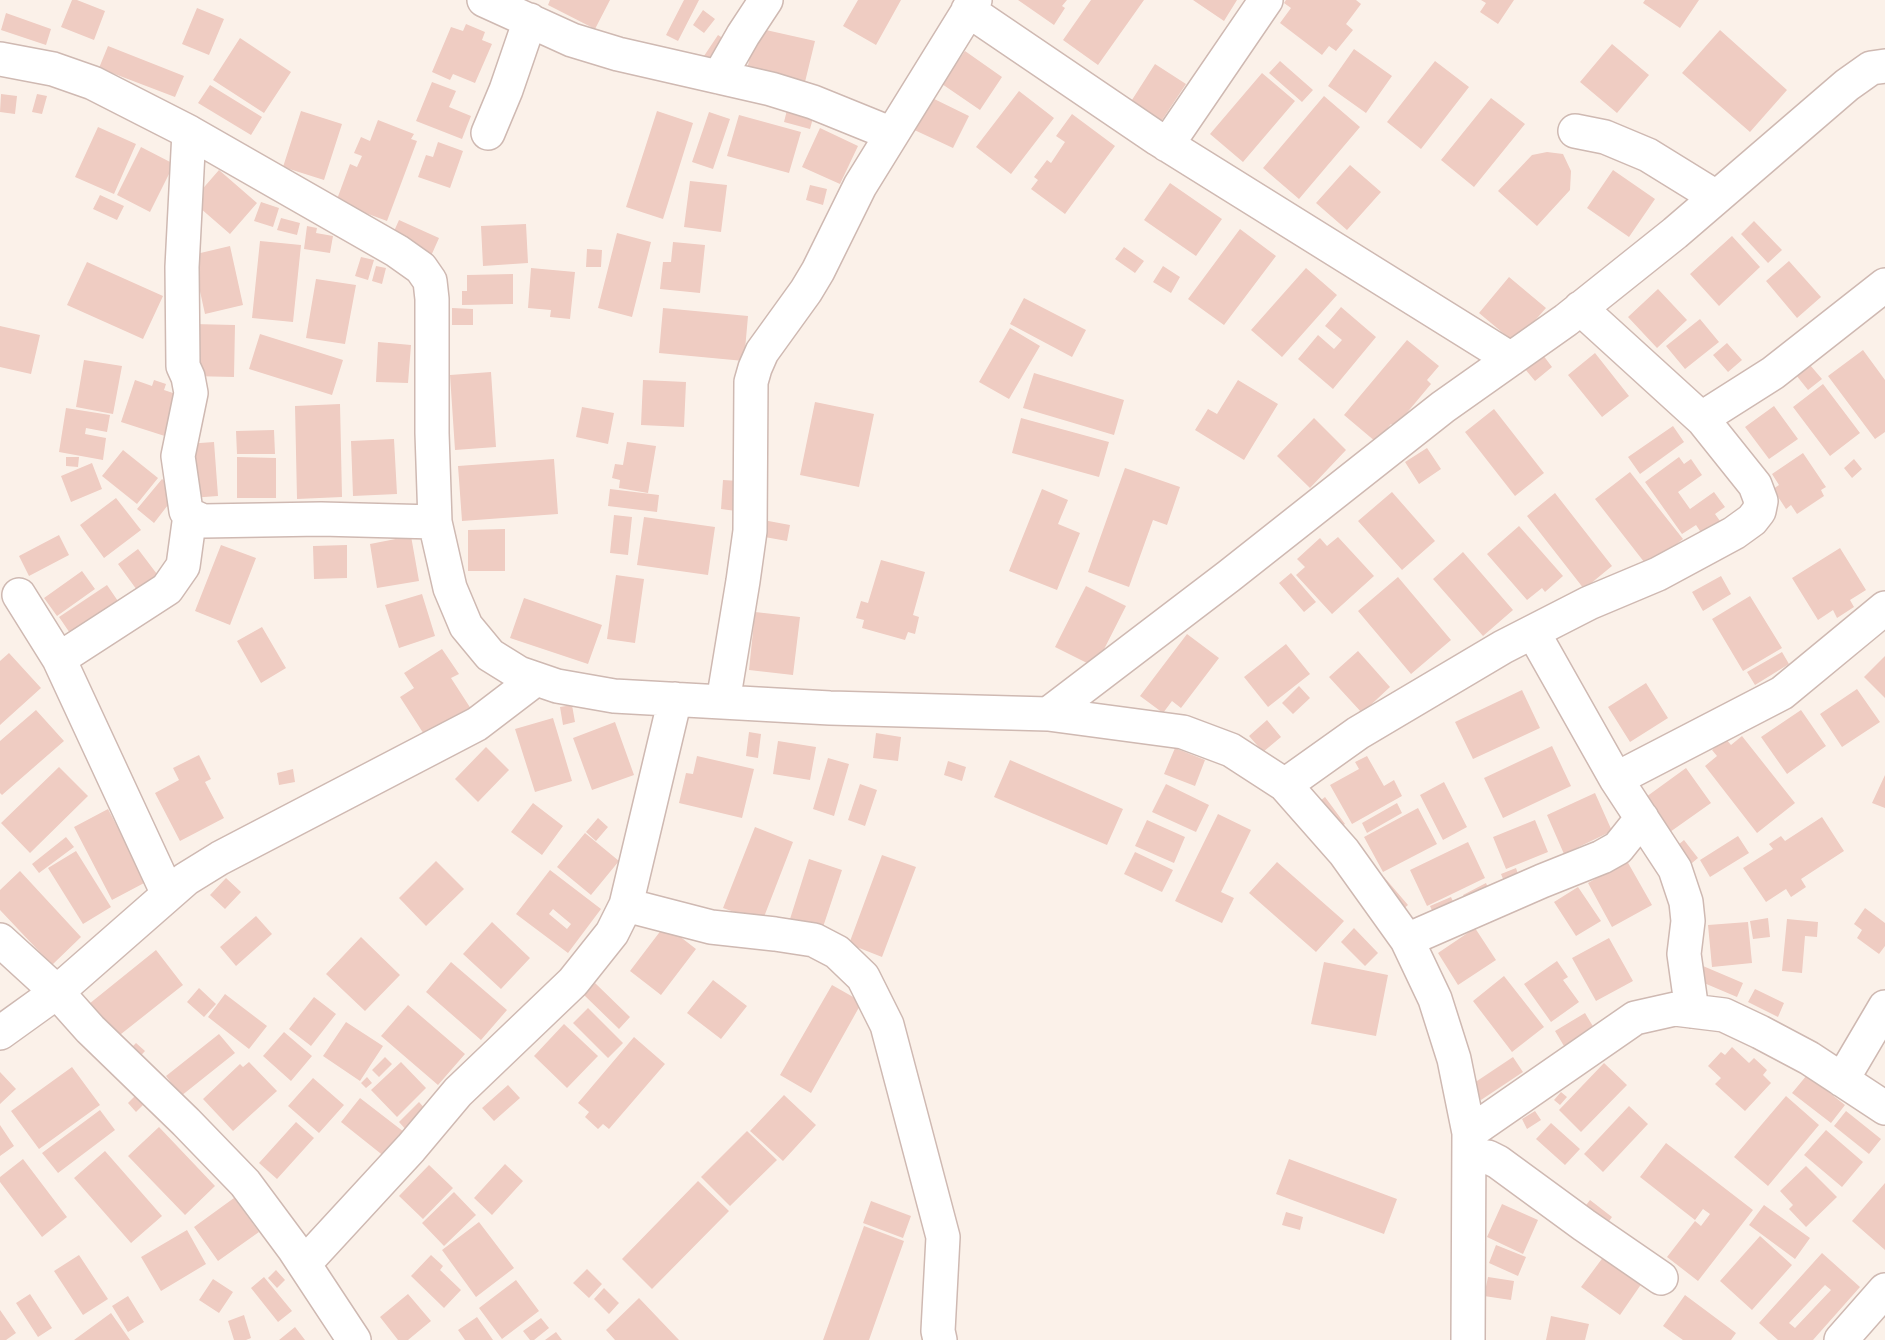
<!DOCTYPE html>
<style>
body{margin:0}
canvas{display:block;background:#fbf1e9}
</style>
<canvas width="1885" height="1340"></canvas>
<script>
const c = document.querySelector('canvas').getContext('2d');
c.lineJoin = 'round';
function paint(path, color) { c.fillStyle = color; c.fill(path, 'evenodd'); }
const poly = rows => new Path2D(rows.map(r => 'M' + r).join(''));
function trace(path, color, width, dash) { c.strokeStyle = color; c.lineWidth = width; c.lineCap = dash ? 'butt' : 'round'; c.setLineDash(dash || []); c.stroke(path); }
const building = poly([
 [72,0,77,0,105,11,94,40,61,27],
 [550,0,610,0,595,29,548,5],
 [684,0,699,0,678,41,666,35],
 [858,0,901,0,876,45,843,26],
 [1018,0,1067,0,1062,6,1065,8,1054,25],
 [1091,0,1144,0,1098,65,1063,40],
 [1193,0,1237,0,1224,21],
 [1286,0,1356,0,1361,4,1346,24,1353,30,1336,51,1329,46,1322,55,1280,23,1291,8,1284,3],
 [1481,0,1514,0,1498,24,1480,12,1486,3],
 [1645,0,1699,0,1680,28,1643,3],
 [197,8,224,19,209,55,182,44],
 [703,10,715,19,704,33,693,25],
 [6,13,51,29,46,45,1,30],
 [466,24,485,32,482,40,492,44,475,83,453,74,450,80,432,72,451,27,463,31],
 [757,28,815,41,805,82,747,69],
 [1720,30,1787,90,1750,132,1682,73],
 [718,35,732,44,712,74,698,65],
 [240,38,291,72,264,113,213,80],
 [1612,44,1649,75,1617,113,1580,82],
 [108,46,184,76,175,97,99,68],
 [1354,49,1392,76,1366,113,1328,86],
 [965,51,1002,77,980,110,942,84],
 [1280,61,1313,90,1302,102,1269,73],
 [1435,61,1469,87,1421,149,1387,122],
 [1155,64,1186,84,1160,123,1130,103],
 [1262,73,1295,101,1243,162,1210,134],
 [432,82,456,91,449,107,471,116,462,139,416,121],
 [210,85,262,117,251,135,198,103],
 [1019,91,1054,118,1011,174,976,147],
 [1,94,17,96,15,114,0,112],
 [37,94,47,96,42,114,32,112],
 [924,94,969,116,953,148,908,127],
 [1324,96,1360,127,1299,199,1263,168],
 [1491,98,1525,124,1474,187,1441,160],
 [787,110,813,118,810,129,784,122],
 [301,111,342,124,324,180,283,167],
 [657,111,693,123,663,219,626,207],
 [709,112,730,119,713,169,692,162],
 [1072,114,1115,146,1065,214,1031,189,1038,180,1034,177,1047,160,1051,163,1065,142,1056,136],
 [739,115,801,132,789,173,727,156],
 [378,120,414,134,411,139,417,141,387,221,336,202,350,164,357,167,362,156,354,153,361,137,370,141],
 [98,127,136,144,114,194,75,177],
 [820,128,858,146,840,184,802,167],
 [438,142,463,151,450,188,418,177,426,155,433,157],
 [141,147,174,164,150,212,117,195],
 [1547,152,1563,154,1571,171,1570,190,1537,226,1498,191,1532,155],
 [1350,165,1381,192,1347,230,1316,203],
 [219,170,257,203,230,234,192,201],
 [1613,170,1655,199,1629,237,1587,208],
 [690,181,727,185,721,232,684,227],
 [1170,183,1222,219,1196,256,1144,220],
 [810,185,827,189,823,205,806,200],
 [100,195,124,206,117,220,93,209],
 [261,202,279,208,273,227,254,221],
 [281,218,300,223,297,235,277,230],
 [399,220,439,238,431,256,391,238],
 [1754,221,1782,250,1768,263,1741,234],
 [526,224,528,263,483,266,481,226],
 [307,226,317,228,316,233,333,236,330,253,304,249],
 [1240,229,1276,256,1224,325,1188,299],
 [617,233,651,242,632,317,598,308],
 [1732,236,1760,267,1719,306,1690,274],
 [260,241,301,245,293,322,252,318],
 [673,242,705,245,700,293,660,289,663,262,671,262],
 [230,246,243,305,205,314,192,255],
 [1124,247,1144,261,1135,273,1115,259],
 [587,249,602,250,601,267,586,267],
 [361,257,374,260,368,280,355,276],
 [1789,261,1821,297,1797,318,1766,281],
 [87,262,163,296,143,339,67,305],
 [376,266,386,268,382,284,372,281],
 [1163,266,1180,277,1171,293,1153,282],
 [531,268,575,272,570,319,550,317,551,310,528,308],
 [1306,268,1337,295,1282,357,1251,330],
 [513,274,513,304,462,305,462,291,467,291,467,275],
 [1509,277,1546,308,1515,343,1479,313],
 [316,279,356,285,345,344,306,338],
 [1658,289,1687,320,1657,348,1628,317],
 [1024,298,1086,330,1072,357,1010,324],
 [1341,307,1376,337,1333,389,1298,359,1318,335,1334,349,1342,340,1325,326],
 [452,308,473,309,473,325,452,325],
 [663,308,748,316,744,361,659,353],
 [1700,319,1719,342,1685,369,1666,346],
 [193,324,235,325,234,377,191,376],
 [0,326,40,335,31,374,0,367],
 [1010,328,1040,346,1009,399,979,382],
 [260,334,343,360,332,395,249,369],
 [1407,340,1439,366,1427,380,1431,384,1395,427,1391,424,1376,442,1344,415],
 [378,342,411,345,408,383,376,382],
 [1727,343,1742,360,1728,372,1713,355],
 [1863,350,1885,380,1885,432,1875,439,1828,376],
 [1595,353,1629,396,1602,417,1568,375],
 [1543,355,1552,367,1535,381,1525,369],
 [84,360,122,366,113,414,76,407],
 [1810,365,1822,379,1808,390,1796,375],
 [491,372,496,447,455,450,450,375],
 [1034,373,1124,400,1114,435,1023,408],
 [135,380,152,386,154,380,166,384,164,390,185,397,171,438,121,422],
 [643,380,686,382,684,427,641,425],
 [1238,380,1278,404,1244,460,1195,430,1208,409,1217,414],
 [1823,384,1860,433,1830,456,1793,407],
 [815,402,874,414,859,487,800,475],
 [340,404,342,497,297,499,295,406],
 [1774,406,1798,439,1769,459,1745,427],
 [582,407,614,413,608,444,576,437],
 [66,408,110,415,107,432,86,428,85,434,106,438,103,460,59,452],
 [1494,409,1544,473,1515,496,1465,432],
 [1021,418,1109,442,1099,477,1012,453],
 [1314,418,1346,450,1310,488,1277,456],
 [1673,426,1684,442,1640,474,1628,457],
 [274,430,275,454,237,454,236,431],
 [394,439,397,494,353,496,351,441],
 [214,442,218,496,190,498,186,444],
 [627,442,656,446,648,493,619,488,620,480,612,478,615,464,623,465],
 [1427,448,1441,469,1419,484,1405,462],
 [123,450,158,478,137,504,102,476],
 [1803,453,1826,487,1821,490,1824,496,1797,514,1791,505,1786,509,1773,489,1779,485,1772,474],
 [66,457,79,457,78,467,66,466],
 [237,457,276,458,276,498,237,498],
 [1679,457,1684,464,1691,459,1702,475,1678,492,1690,509,1714,492,1725,507,1715,514,1720,521,1702,534,1696,525,1682,534,1645,482],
 [554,459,558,514,462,521,458,466],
 [1854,459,1862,469,1852,478,1844,468],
 [92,463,102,489,71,502,61,476],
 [1125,468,1180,487,1167,525,1153,520,1129,587,1088,572],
 [1630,472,1683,539,1648,567,1595,499],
 [162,479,178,492,154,523,137,509],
 [723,480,739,481,736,511,721,509],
 [610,489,659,495,657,512,608,506],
 [1042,489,1068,500,1058,524,1080,533,1057,590,1009,571],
 [1392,492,1435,541,1402,570,1358,521],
 [1555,493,1612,566,1584,589,1527,516],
 [116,498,141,530,104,558,80,525],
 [614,515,632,517,628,555,610,553],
 [644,517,715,527,708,575,637,565],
 [763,520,790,525,787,541,759,536],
 [1519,526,1563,576,1545,592,1542,588,1527,600,1487,554],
 [505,529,505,571,468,571,468,530],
 [59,535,69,555,29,576,19,556],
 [411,536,419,581,377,588,370,544],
 [1338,537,1374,576,1332,614,1296,575,1305,567,1297,559,1320,538,1327,546],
 [221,545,256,558,230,625,195,611],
 [347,545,347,578,314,579,313,546],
 [1840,548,1866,590,1850,600,1854,607,1837,618,1833,610,1818,620,1792,578],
 [138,549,163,582,142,597,118,564],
 [1463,552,1513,610,1483,636,1433,579],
 [881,560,925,572,913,615,919,617,915,634,908,632,905,640,862,628,864,620,856,618,861,601,868,603],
 [82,571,95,589,57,616,44,598],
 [1291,573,1316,602,1304,612,1279,583],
 [616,575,644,579,635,643,607,639],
 [1721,576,1731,594,1703,611,1692,592],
 [1398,577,1451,640,1411,674,1358,611],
 [107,585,122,607,74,639,59,617],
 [1086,586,1126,606,1095,667,1055,647],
 [422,594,435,636,399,648,385,605],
 [1750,596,1782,648,1743,671,1712,619],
 [524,598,602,625,588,664,510,638],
 [755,612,800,617,793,675,749,670],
 [262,627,286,668,261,683,237,641],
 [1187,634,1219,658,1181,708,1172,701,1163,713,1140,696],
 [1286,644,1310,674,1268,707,1244,677],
 [442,649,459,674,451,678,473,712,429,742,400,697,414,688,404,673],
 [1358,651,1390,687,1362,713,1329,677],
 [1782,652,1789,664,1755,685,1747,672],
 [9,653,41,688,0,725,0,661],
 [1885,656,1885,698,1864,677],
 [1646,683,1668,718,1630,742,1608,707],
 [1299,686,1310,698,1293,714,1282,703],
 [1857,689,1880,722,1842,747,1820,714],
 [1522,690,1540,728,1473,759,1455,722],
 [572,705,575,722,563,725,560,707],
 [36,710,64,741,2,795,0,793,0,741],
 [1801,710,1826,746,1787,774,1761,737],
 [553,718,572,781,535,792,515,729],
 [1267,720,1281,737,1263,752,1249,736],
 [615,722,634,775,592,790,573,738],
 [749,732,761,734,758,758,746,756],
 [876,733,901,737,898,761,873,758],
 [1742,736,1795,803,1757,833,1705,766,1717,756,1712,750,1726,739,1731,745],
 [778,741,816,747,810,780,773,774],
 [1552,746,1571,786,1503,818,1484,778],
 [486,747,509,770,478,802,455,779],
 [1175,748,1205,760,1195,786,1164,774],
 [199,755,211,779,205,782,224,818,180,841,155,793,179,780,173,768],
 [697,756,754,769,742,818,679,803,686,773,693,774],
 [1367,756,1384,786,1394,780,1402,796,1352,824,1330,785,1359,769,1355,762],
 [828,758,849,764,834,816,813,809],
 [1010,760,1123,809,1107,845,994,797],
 [948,761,966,767,962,781,944,775],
 [59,767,88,796,30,853,1,823],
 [1686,768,1711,803,1670,832,1646,797],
 [293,769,295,782,279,785,277,773],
 [1885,775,1885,808,1872,803],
 [1444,782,1467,827,1443,840,1420,795],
 [860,784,877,790,865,826,848,820],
 [1166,784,1209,805,1196,832,1152,812],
 [1595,793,1612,831,1564,854,1547,815],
 [1325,797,1345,824,1334,831,1315,805],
 [533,803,563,826,542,855,511,832],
 [1397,803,1402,813,1367,833,1362,823],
 [1418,808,1437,844,1383,872,1364,837],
 [108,809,146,882,112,900,74,827],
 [1218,814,1251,830,1221,892,1234,898,1222,923,1175,901],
 [1822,817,1844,851,1801,879,1806,887,1791,897,1786,889,1766,902,1743,868,1773,849,1769,844,1781,836,1785,841],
 [598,818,608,827,596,841,586,832],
 [1147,820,1185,837,1174,863,1135,846],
 [1535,820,1548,852,1506,869,1493,837],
 [755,827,793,842,762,922,723,908],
 [585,833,619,861,591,895,557,867],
 [1738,836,1749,853,1710,877,1700,860],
 [66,837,74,847,39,873,32,864],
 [1684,840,1698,858,1686,868,1672,850],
 [1468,842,1485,878,1427,906,1410,870],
 [76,851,111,907,83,924,48,868],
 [1135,852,1173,870,1162,892,1124,874],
 [882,855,916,867,882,957,849,944],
 [809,859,842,870,822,930,790,919],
 [436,861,464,889,426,926,399,898],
 [1627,861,1652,905,1612,927,1588,883],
 [1277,862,1344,921,1316,952,1249,893],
 [1516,868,1520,880,1506,886,1501,874],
 [550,870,601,909,568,953,516,914],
 [553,909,571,924,567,929,549,914],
 [20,871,81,937,52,965,0,910,0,890],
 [1384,877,1408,905,1395,916,1371,888],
 [226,878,241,892,225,909,210,895],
 [1486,883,1492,897,1469,908,1463,895],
 [1578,887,1601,921,1576,936,1554,902],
 [1451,897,1456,908,1435,917,1430,906],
 [1865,908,1885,923,1885,946,1879,954,1857,938,1862,930,1854,924],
 [256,916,272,934,236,966,220,947],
 [1768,918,1770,937,1753,939,1750,921],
 [1787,919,1818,922,1817,937,1805,936,1802,973,1782,971],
 [492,922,530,958,501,989,463,954],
 [1748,922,1752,963,1712,967,1708,925],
 [665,925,696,949,661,995,630,971],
 [1354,928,1378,953,1365,966,1341,942],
 [1475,928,1496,960,1458,985,1438,953],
 [361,937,400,975,365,1011,326,974],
 [1609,938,1633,981,1596,1001,1572,958],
 [156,950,183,985,116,1038,89,1004],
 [1557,961,1568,977,1563,980,1579,1002,1551,1022,1524,984],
 [451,962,507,1010,481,1040,426,992],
 [1324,962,1388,975,1376,1036,1311,1024],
 [1703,966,1743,983,1737,997,1697,980],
 [1504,976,1544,1027,1512,1052,1473,1001],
 [713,980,747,1006,721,1039,687,1013],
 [595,983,630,1017,619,1029,584,995],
 [832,985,862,1002,811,1093,780,1075],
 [199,988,216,1004,204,1017,187,1002],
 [1755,989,1784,1003,1778,1017,1748,1002],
 [225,994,267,1026,249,1049,208,1017],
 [314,997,336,1014,311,1046,289,1029],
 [408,1005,465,1054,438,1085,381,1036],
 [588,1008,623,1043,608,1058,573,1023],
 [1585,1013,1594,1028,1564,1046,1555,1031],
 [346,1022,383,1046,360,1081,323,1056],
 [564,1024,598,1056,567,1088,534,1056],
 [284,1032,312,1056,291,1081,263,1056],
 [219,1034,235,1053,181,1096,166,1076],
 [634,1037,665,1064,609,1129,603,1124,598,1129,585,1117,589,1112,578,1103],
 [136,1043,145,1051,135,1062,126,1053],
 [1732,1047,1749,1063,1754,1058,1767,1070,1763,1075,1771,1083,1745,1111,1715,1084,1721,1078,1708,1066,1721,1052,1725,1055],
 [385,1057,392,1064,379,1077,372,1070],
 [1513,1057,1523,1072,1481,1100,1471,1085],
 [249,1062,277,1091,233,1131,203,1099,240,1064,243,1067],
 [401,1062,426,1088,397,1117,371,1090],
 [1604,1063,1627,1085,1581,1132,1559,1110],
 [72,1067,100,1105,39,1149,11,1111],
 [0,1072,16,1089,0,1104],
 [1807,1075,1845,1105,1831,1123,1792,1093],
 [367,1077,372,1083,366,1088,361,1083],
 [313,1078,344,1105,319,1133,288,1106],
 [508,1085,520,1098,494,1121,482,1108],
 [1561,1092,1567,1097,1560,1105,1554,1100],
 [136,1095,144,1104,136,1112,128,1103],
 [784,1095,816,1125,783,1161,750,1131],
 [1786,1096,1819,1125,1768,1186,1734,1157],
 [360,1098,404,1132,385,1157,341,1122],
 [419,1102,428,1112,408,1132,399,1122],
 [1629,1106,1648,1124,1603,1172,1584,1154],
 [100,1110,115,1130,58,1173,42,1153],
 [1535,1111,1541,1120,1527,1129,1522,1119],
 [1846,1111,1881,1139,1869,1154,1834,1126],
 [296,1122,314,1138,277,1179,259,1163],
 [1551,1123,1580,1149,1565,1165,1536,1139],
 [0,1125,14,1146,0,1156],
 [159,1127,215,1186,185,1215,128,1156],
 [1826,1130,1863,1162,1842,1187,1804,1155],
 [747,1131,777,1160,730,1206,701,1177],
 [1666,1143,1753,1210,1698,1281,1667,1257,1695,1221,1701,1226,1710,1214,1703,1209,1695,1220,1640,1177],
 [105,1151,162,1216,131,1243,74,1178],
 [23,1159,67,1217,42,1237,0,1182,0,1177],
 [1289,1159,1397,1199,1384,1234,1276,1194],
 [505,1164,523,1181,492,1215,474,1198],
 [429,1165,453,1188,423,1219,399,1196],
 [1806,1166,1837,1197,1806,1227,1789,1209,1793,1205,1780,1191],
 [698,1181,729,1211,652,1289,622,1259],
 [1885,1183,1885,1250,1852,1221],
 [454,1192,476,1215,444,1246,422,1223],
 [234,1198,259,1232,218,1261,194,1227],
 [1590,1200,1612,1217,1602,1231,1580,1213],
 [871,1201,911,1216,903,1238,863,1223],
 [1502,1204,1538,1220,1523,1254,1487,1237],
 [1764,1205,1810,1238,1795,1259,1749,1225],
 [1286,1212,1303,1217,1300,1230,1282,1225],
 [479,1222,514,1268,476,1297,442,1250],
 [864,1226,904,1241,869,1340,823,1340],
 [187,1230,206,1264,161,1291,141,1257],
 [1760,1236,1792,1265,1752,1310,1720,1281],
 [1496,1245,1526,1257,1518,1276,1489,1263],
 [1822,1253,1860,1287,1813,1340,1778,1340,1759,1323],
 [1825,1285,1831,1290,1795,1328,1789,1323],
 [79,1255,108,1299,83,1315,54,1271],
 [431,1255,443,1266,440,1270,461,1290,444,1308,411,1276],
 [1604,1256,1642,1283,1620,1315,1581,1287],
 [587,1269,602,1284,589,1298,573,1283],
 [276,1270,285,1280,277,1288,268,1278],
 [264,1277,292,1311,278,1322,251,1288],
 [1488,1277,1514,1281,1511,1300,1484,1296],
 [213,1279,233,1292,219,1313,199,1300],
 [516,1280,539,1311,502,1339,479,1308],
 [604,1288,619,1303,609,1314,594,1299],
 [30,1294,52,1328,38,1337,16,1303],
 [408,1294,431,1321,408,1340,398,1340,380,1317],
 [1685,1295,1736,1333,1731,1340,1683,1340,1663,1326],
 [128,1296,144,1322,128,1332,112,1306],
 [639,1298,679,1340,615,1340,606,1330],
 [0,1310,16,1333,6,1340,0,1340],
 [111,1313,130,1340,74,1340],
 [244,1315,251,1338,246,1340,234,1340,228,1321],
 [1551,1316,1589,1324,1585,1340,1546,1340],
 [477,1317,493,1340,465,1340,458,1330],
 [541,1318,549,1328,534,1340,530,1340,523,1331],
 [295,1327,305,1340,279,1340],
 [556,1332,562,1340,545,1340]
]);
const minor = poly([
 [484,0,572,40,618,54,771,89,813,102,892,134],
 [968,10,1158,139,1511,359],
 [0,59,53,69,93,83,189,132,397,251,421,268,430,281,432,299,432,433,435,522,450,588,466,626,490,655,519,673,557,686,614,696,830,708,1048,714,1183,732,1231,750,1285,785,1344,852,1407,940,1435,999,1454,1059,1469,1133,1468,1340],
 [719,77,743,35,766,0],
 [1575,131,1605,137,1648,155,1716,197],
 [189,132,182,267,183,366,188,377,191,393,178,456,186,511,190,515,203,521,321,519,435,522],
 [488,133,506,90,530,20],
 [1167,145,1266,0],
 [1703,420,1710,413,1773,373,1885,285],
 [19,595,59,659,168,894],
 [1533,632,1616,779,1675,869,1686,902,1688,921,1684,954,1692,1011],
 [59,659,167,589,183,566,190,515],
 [723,702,743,581,750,531,751,382,755,368,762,352,806,291,818,271,860,186,975,0],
 [1048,714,1229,576,1443,407,1566,320,1675,233,1847,85,1871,68,1885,66],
 [1616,779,1782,693,1885,608],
 [1285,785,1358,733,1503,647,1589,603,1658,574,1734,533,1752,520,1759,511,1761,501,1755,485,1703,420,1580,308],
 [626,905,711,927,775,934,814,940,837,952,863,977,887,1025,943,1237,938,1331,940,1340],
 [0,940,57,992,90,1029,186,1122,245,1183,294,1249,354,1340],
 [1407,940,1542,881,1602,857,1618,848,1642,818],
 [0,1033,57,992,186,879,220,858,477,724,536,679],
 [1842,1080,1885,1007],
 [1469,1133,1635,1018,1675,1009,1724,1015,1760,1032,1809,1058,1885,1108],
 [1469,1158,1488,1157,1498,1162,1584,1225,1661,1278],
 [304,1264,411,1148,458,1092,573,982,612,933,626,905,675,699],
 [1841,1340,1885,1290]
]);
paint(building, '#efccc2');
trace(minor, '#cfb9b2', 36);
trace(minor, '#fff', 33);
</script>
